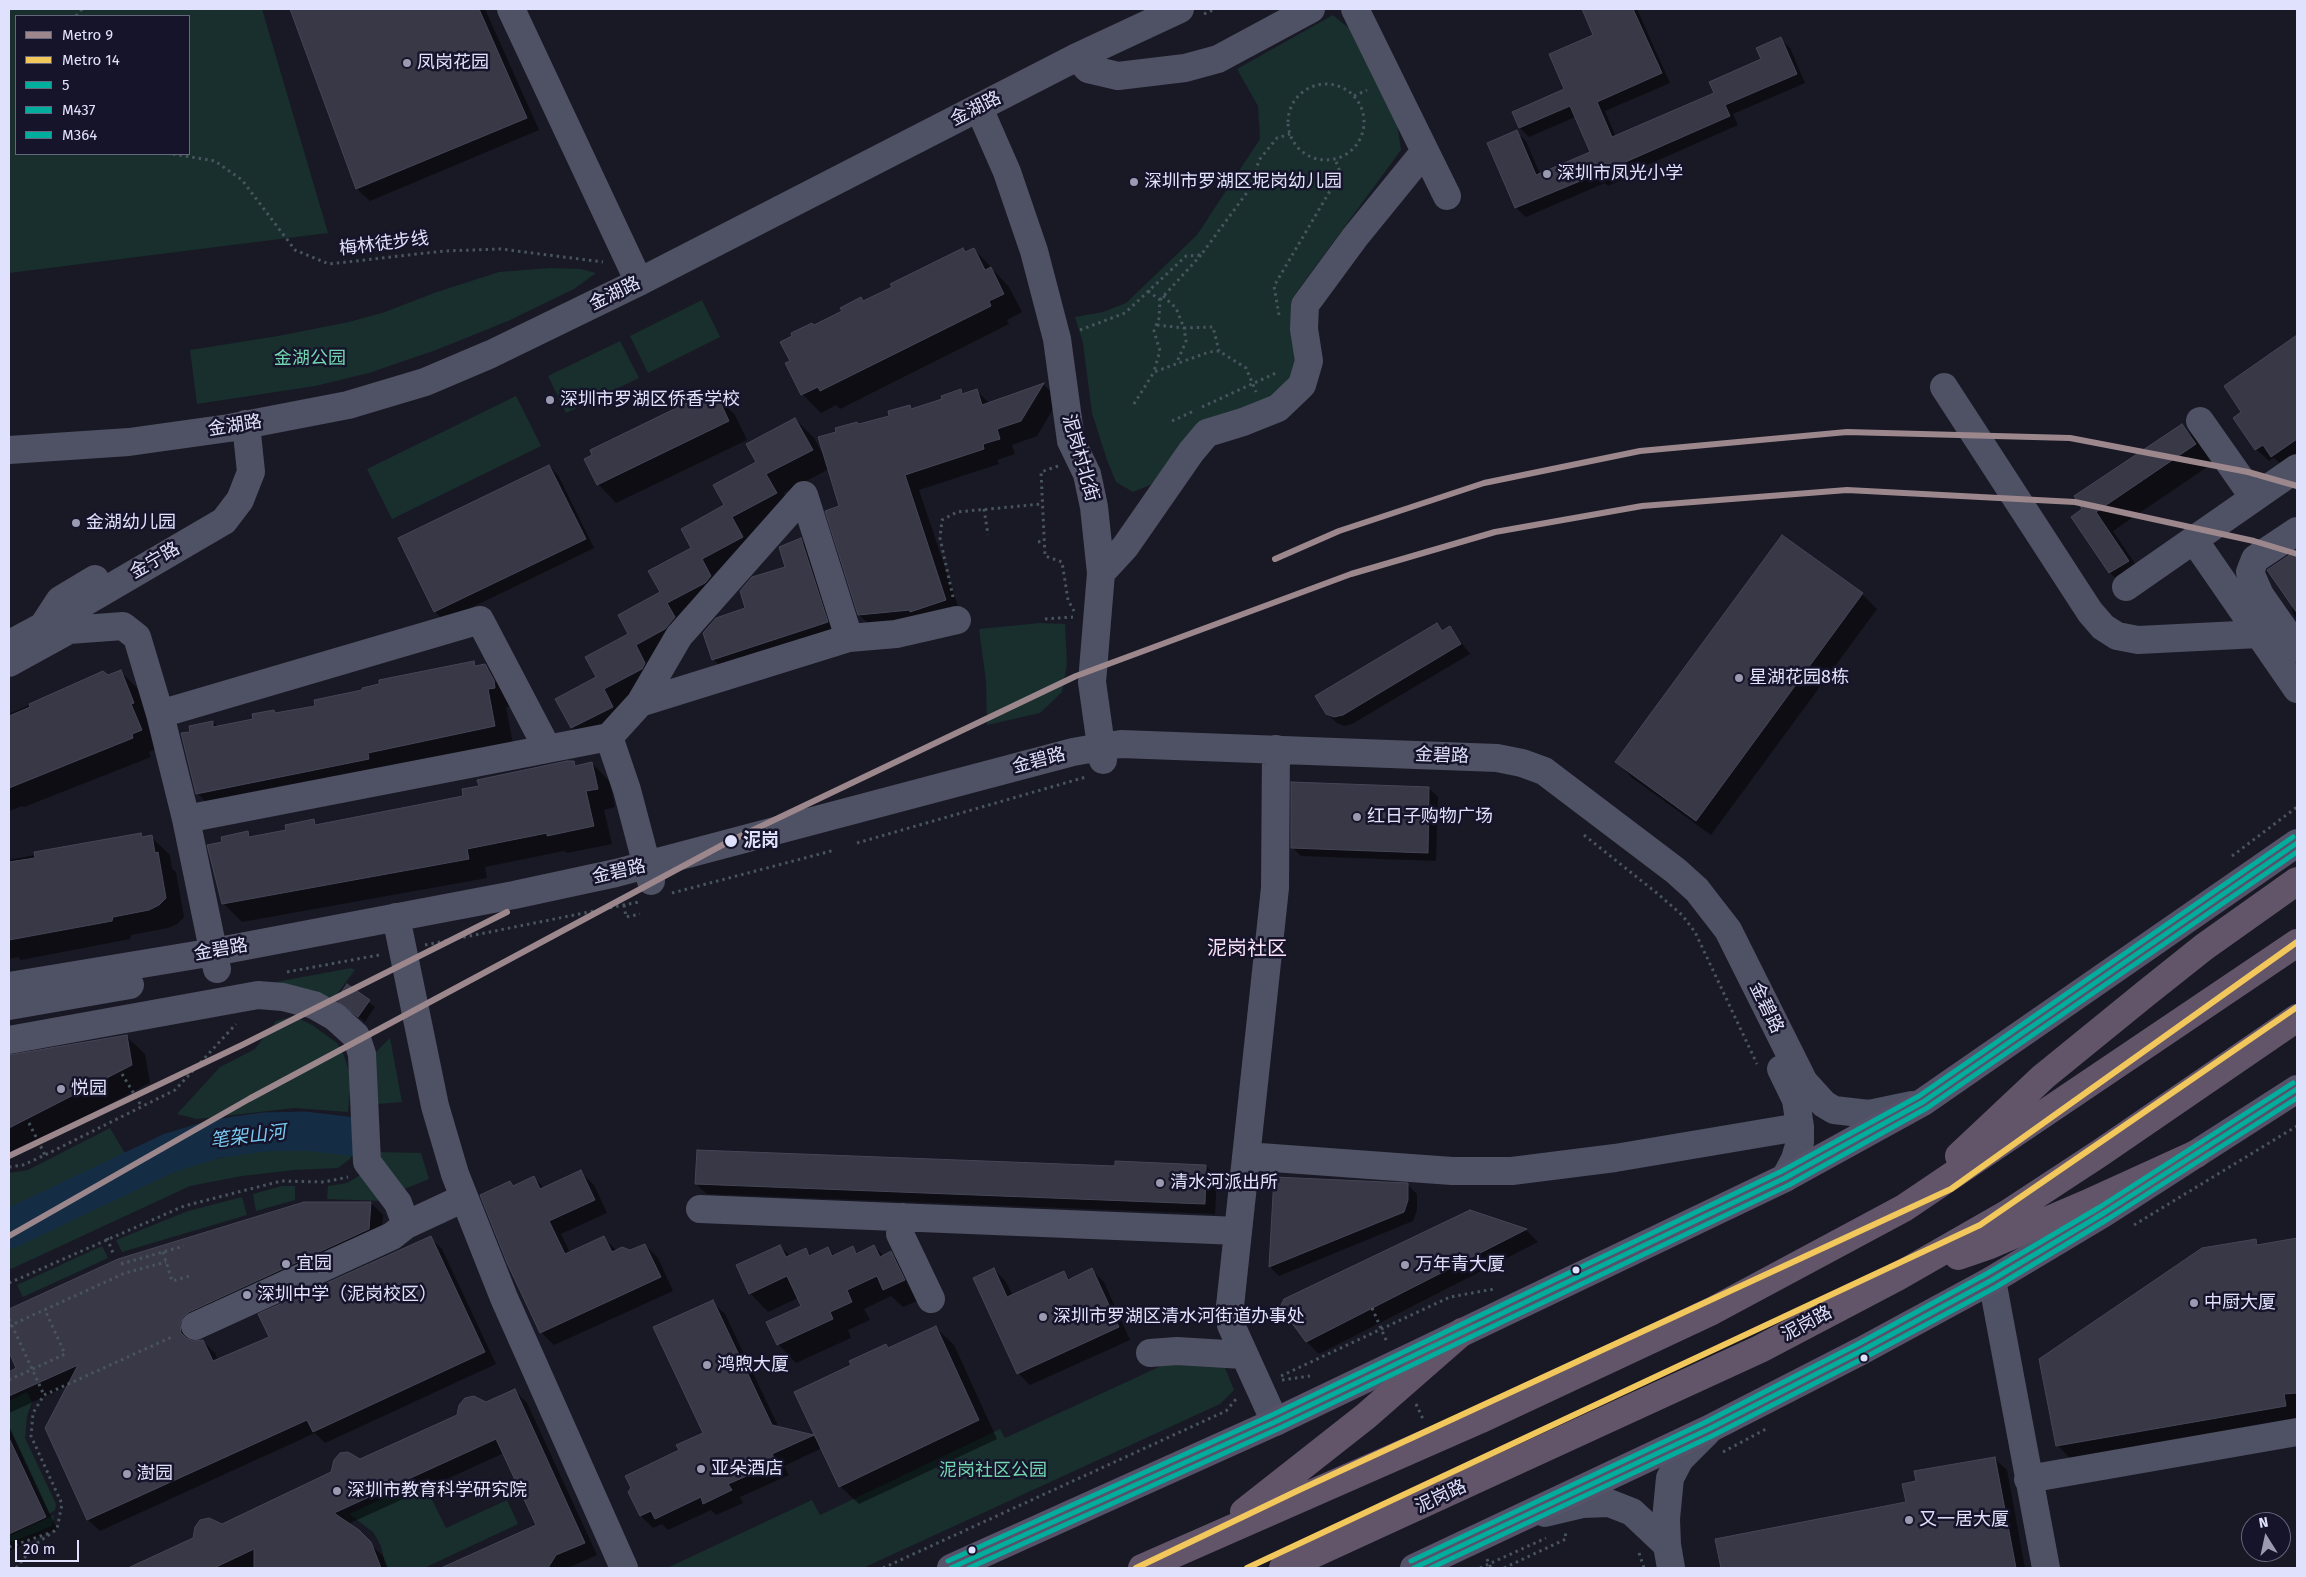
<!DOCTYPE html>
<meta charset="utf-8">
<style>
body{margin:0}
#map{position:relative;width:2306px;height:1577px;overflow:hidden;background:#191925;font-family:"Fira Sans",sans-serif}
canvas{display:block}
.frame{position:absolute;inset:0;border:10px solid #e0e1fc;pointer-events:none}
.legend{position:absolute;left:15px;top:15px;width:175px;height:140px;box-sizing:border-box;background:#15142a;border:1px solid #66667e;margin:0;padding:6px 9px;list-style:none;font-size:15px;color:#e0e1fc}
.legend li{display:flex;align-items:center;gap:10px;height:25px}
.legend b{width:25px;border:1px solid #66667e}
.north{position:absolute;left:2241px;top:1512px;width:50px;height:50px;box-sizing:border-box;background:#15142a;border:1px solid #66667e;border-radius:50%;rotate:350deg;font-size:14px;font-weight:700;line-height:20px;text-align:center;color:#e0e1fc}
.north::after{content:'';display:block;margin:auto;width:18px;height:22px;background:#9a9bb1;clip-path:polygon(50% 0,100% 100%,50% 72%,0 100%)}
.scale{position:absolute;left:15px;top:1540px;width:64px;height:22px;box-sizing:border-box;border:2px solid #e0e1fc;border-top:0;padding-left:6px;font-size:15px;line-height:18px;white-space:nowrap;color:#e0e1fc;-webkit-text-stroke:4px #15142a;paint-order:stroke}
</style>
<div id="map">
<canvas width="2306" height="1577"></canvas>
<div class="frame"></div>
<ul class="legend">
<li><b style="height:6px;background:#9c878d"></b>Metro 9</li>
<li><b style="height:6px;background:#f2c75c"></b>Metro 14</li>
<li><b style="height:6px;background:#01ad9c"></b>5</li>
<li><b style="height:6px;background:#01ad9c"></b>M437</li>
<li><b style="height:6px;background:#01ad9c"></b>M364</li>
</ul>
<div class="north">N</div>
<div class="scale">20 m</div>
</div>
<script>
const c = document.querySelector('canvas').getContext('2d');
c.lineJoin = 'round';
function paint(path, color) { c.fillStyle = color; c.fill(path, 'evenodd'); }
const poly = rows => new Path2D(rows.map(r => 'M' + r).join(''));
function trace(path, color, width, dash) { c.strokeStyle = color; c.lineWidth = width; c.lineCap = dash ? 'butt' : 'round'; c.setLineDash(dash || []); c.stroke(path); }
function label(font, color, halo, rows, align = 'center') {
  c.font = font + ' "Fira Sans","Noto Sans SC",sans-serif'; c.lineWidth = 5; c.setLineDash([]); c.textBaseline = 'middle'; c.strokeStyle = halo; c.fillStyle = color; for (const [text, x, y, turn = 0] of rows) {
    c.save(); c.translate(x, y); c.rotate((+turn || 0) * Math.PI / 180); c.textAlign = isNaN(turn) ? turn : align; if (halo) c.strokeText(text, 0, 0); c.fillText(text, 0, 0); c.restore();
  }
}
const green = poly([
 [9,9,262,9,328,233,9,273],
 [16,16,189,16,189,154,16,154],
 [1333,15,1357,35,1395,110,1401,150,1293,297,1298,361,1303,379,1164,471,1150,485,1133,492,1116,482,1107,460,1092,413,1083,343,1075,317,1103,312,1126,303,1197,235,1260,139,1258,106,1237,69],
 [550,268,581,269,596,273,574,289,508,321,436,350,369,373,315,386,197,404,190,350,278,336,349,322,385,312,434,293,499,272],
 [702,300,720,337,648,373,630,336],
 [620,341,639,378,566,413,548,376],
 [516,396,541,446,392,519,367,469],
 [1040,623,1065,624,1067,664,1062,692,1040,713,987,725,986,681,979,629],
 [351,968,355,970,332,1001,317,991,271,983],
 [294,1016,312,1025,337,1043,343,1053,351,1077,348,1112,295,1108,197,1119,177,1114,220,1067,255,1049,276,1021],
 [390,1038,402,1102,377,1104,372,1056],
 [110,1128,126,1155,9,1208,9,1173,28,1170],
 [284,1147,351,1149,351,1158,338,1168,294,1170,242,1176,190,1186,11,1269,9,1265,9,1246,121,1194,193,1164,253,1151],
 [380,1152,421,1153,429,1179,404,1189,380,1161],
 [362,1174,383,1201,327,1199,328,1186,347,1183],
 [282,1186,295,1186,295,1200,256,1211,253,1194],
 [242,1197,247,1215,122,1252,116,1240,188,1211],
 [102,1246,108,1258,23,1297,17,1285],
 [1172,1361,1223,1363,1234,1390,1220,1404,863,1568,667,1568,812,1500,820,1515,1000,1429,1005,1438],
 [27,1392,32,1402,27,1416,25,1438,56,1504,55,1510,49,1514,9,1428,9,1401],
 [422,1480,446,1528,507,1500,518,1524,424,1568,386,1568,381,1546,373,1532,349,1514],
 [54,1515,52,1526,9,1543,9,1536]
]);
const shadow = poly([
 [292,9,485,9,539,130,370,201,357,189],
 [1583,9,1637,9,1670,83,1605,111,1616,137,1716,93,1762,60,1780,39,1790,48,1805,83,1733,114,1738,125,1629,173,1630,176,1608,186,1605,183,1526,217,1516,208,1489,143,1516,132,1526,141,1540,174,1591,153,1575,117,1529,137,1520,128,1513,112,1566,89,1595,35],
 [974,249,1009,287,1022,312,1007,320,1009,324,840,409,836,405,821,413,802,394,792,362,814,327,963,250,966,253],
 [2297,337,2297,459,2285,468,2274,458,2269,461,2256,449,2243,412,2225,387],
 [1044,385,1059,399,1037,436,1012,445,1015,454,997,460,999,464,919,490,961,615,875,630,859,615,841,507,829,469,784,493,794,512,685,622,590,746,572,728,557,700,598,677,758,463,795,419,814,438,824,456,859,426,891,416,909,406,912,409,943,400,961,391,964,394,977,391,990,404],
 [716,397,735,415,747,440,616,503,598,484,700,398,705,402],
 [2181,425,2200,443,2213,463,2113,531,2146,580,2129,591,2110,573,2072,517],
 [549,466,558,475,594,548,444,621,435,611],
 [1782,536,1862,594,1877,609,1711,835,1631,777,1617,762],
 [801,540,813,552,839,634,725,671,713,659,747,609,787,568],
 [2297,551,2297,620,2292,611,2293,605,2270,570],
 [1437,624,1444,632,1450,628,1470,654,1352,724,1344,726,1337,723,1327,714],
 [473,662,478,666,485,665,503,684,513,706,506,707,513,744,216,812,197,793,191,732,213,722,218,727,254,720,274,711,277,714,317,707,364,691],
 [103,672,107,677,121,672,139,690,159,748,149,752,151,757,24,807,22,806,9,811,9,714],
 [574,763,577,766,592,763,610,782,615,807,604,810,612,844,567,853,564,851,485,867,487,878,242,922,223,903,223,843,248,833,253,838,288,831,313,821,318,826,465,797],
 [1429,788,1438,797,1436,861,1301,856,1292,847],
 [141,834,145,838,151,837,170,855,172,869,176,872,184,917,177,924,168,928,131,935,130,939,21,960,18,957,9,959,9,860],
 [347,986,375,1007,365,1022,344,1005],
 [126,1036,145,1054,150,1083,9,1156,9,1056],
 [1206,1166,1217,1177,1215,1214,707,1194,696,1184,1116,1167],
 [581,1172,594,1185,607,1213,561,1234,570,1253,604,1238,617,1251,630,1252,645,1245,658,1258,673,1291,554,1345,541,1332,510,1182,514,1187,534,1178,545,1189],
 [1275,1179,1408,1185,1417,1194,1417,1210,1413,1221,1279,1276,1270,1267],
 [371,1203,383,1215,381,1241,191,1337,192,1343,203,1341,215,1353,218,1361,270,1337,430,1237,442,1249,496,1364,325,1443,315,1433,100,1531,88,1520,68,1386,9,1413,9,1373,18,1369,9,1349,9,1310,118,1260],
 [1470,1211,1526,1230,1538,1242,1319,1354,1307,1342],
 [2297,1239,2297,1426,2076,1464,2057,1445,2255,1240,2261,1246],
 [780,1246,790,1256,805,1249,812,1256,828,1249,835,1256,852,1248,858,1254,874,1246,884,1256,891,1253,909,1271,922,1299,903,1307,891,1296,864,1309,870,1320,848,1330,851,1338,796,1363,778,1344,802,1307,798,1298,768,1312,750,1293],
 [994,1269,1006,1282,1013,1296,1064,1273,1071,1280,1092,1270,1104,1282,1130,1340,1030,1385,1018,1373],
 [712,1302,725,1314,779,1428,813,1436,818,1441,853,1366,886,1346,889,1349,935,1327,954,1345,997,1439,859,1504,840,1486,822,1448,784,1466,789,1475,740,1497,743,1503,716,1515,711,1510,668,1530,662,1524,653,1528,641,1516,629,1492,704,1433],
 [515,1391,527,1403,597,1555,568,1568,444,1568,537,1526,504,1453,348,1524,383,1556,388,1568,131,1568,360,1460],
 [9,1426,57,1529,9,1551],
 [1994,1458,2007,1470,2025,1568,1722,1568,1717,1540,1907,1503,1917,1482]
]);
const river = poly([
 [9,1229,169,1153,215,1139,263,1132,305,1131,356,1137]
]);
const building = poly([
 [290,9,479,9,527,118,356,189,290,9],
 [1582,9,1633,9,1662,73,1597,102,1612,137,1714,93,1709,82,1761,59,1756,48,1781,37,1797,74,1725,105,1730,116,1621,164,1622,167,1598,178,1597,174,1515,208,1487,143,1517,130,1536,175,1590,152,1570,106,1519,128,1512,112,1564,89,1549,54,1593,35,1582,9],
 [963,248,965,252,974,248,985,270,991,267,1004,294,989,301,991,306,820,391,818,387,801,395,785,363,790,361,780,342,792,336,791,333,812,323,814,325,842,311,840,308,861,297,863,301,892,287,890,284,963,248],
 [2297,335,2297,439,2271,457,2263,445,2255,450,2233,418,2241,412,2224,386,2297,335],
 [1044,383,1021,421,997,429,1000,439,983,444,984,449,905,475,946,600,910,612,910,610,858,615,825,511,839,506,818,437,836,432,835,428,857,422,859,424,889,416,888,411,910,405,911,409,942,399,941,396,961,389,962,394,977,389,982,405,1044,383],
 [717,395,729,421,597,485,584,459,592,455,590,450,701,396,703,402,717,395],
 [795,418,813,450,766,474,777,493,732,517,743,537,702,559,711,576,705,583,667,603,675,617,665,629,636,645,645,663,642,669,604,689,613,707,571,728,555,699,596,677,585,657,628,634,618,615,660,592,648,571,691,548,681,529,724,505,713,485,756,462,746,444,795,418],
 [2182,424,2196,444,2096,512,2129,561,2109,573,2071,517,2082,509,2074,496,2182,424],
 [549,465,586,539,434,612,398,538,549,465],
 [1782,535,1863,593,1696,821,1615,762,1782,535],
 [801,538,828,622,712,660,703,633,716,618,745,608,740,591,752,577,785,567,779,547,801,538],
 [2297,550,2297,613,2267,570,2297,550],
 [1437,623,1442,631,1450,626,1461,644,1343,715,1334,717,1326,714,1315,696,1437,623],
 [474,661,475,666,485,664,494,680,495,688,488,689,495,726,368,753,369,759,196,794,181,733,190,732,189,726,213,721,213,727,253,719,252,714,274,710,275,713,315,706,314,700,362,690,362,688,379,684,379,680,474,661],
 [121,670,134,703,131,704,142,730,132,734,133,738,9,788,9,716,30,707,29,704,103,671,108,675,121,670],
 [567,761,574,761,575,766,592,762,598,789,586,791,594,826,547,836,547,833,467,849,469,859,222,904,207,845,222,842,221,837,248,831,249,837,286,830,285,825,314,819,315,825,463,796,462,789,479,786,477,780,567,761],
 [1291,782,1429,787,1428,853,1291,848,1291,782],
 [141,833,142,837,152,835,155,853,158,852,166,898,159,905,149,910,113,917,112,921,9,940,9,862,35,858,34,852,141,833],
 [347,984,370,1000,358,1017,336,1000,347,984],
 [127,1035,132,1065,9,1128,9,1055,127,1035],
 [697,1150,1115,1166,1115,1161,1206,1165,1205,1204,695,1184,697,1150],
 [581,1170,595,1200,549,1221,565,1254,604,1236,612,1252,622,1247,630,1250,645,1244,661,1277,540,1333,507,1263,480,1195,510,1181,513,1186,534,1176,540,1189,581,1170],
 [1274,1177,1408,1183,1408,1200,1404,1212,1269,1267,1274,1177],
 [304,1202,371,1202,369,1229,189,1312,183,1317,180,1324,181,1333,186,1338,193,1341,203,1340,213,1361,269,1337,258,1314,431,1236,485,1352,313,1432,307,1420,87,1520,45,1428,78,1365,9,1396,9,1372,16,1368,9,1352,9,1309,118,1259,304,1202],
 [1470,1210,1527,1229,1306,1342,1280,1307,1284,1299,1470,1210],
 [2297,1238,2297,1393,2284,1394,2286,1406,2056,1446,2039,1359,2202,1248,2256,1239,2257,1245,2297,1238],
 [780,1245,786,1257,806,1248,809,1256,828,1247,832,1256,853,1246,856,1254,874,1245,880,1257,891,1251,905,1280,883,1290,877,1276,847,1290,852,1302,830,1312,833,1319,777,1345,766,1322,801,1306,787,1276,749,1294,736,1265,780,1245],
 [994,1268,1007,1297,1064,1271,1068,1280,1092,1268,1119,1327,1017,1374,973,1278,994,1268],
 [713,1300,772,1425,814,1435,772,1454,777,1463,728,1484,732,1490,703,1504,701,1497,655,1519,651,1511,640,1516,628,1492,631,1488,625,1476,679,1450,676,1445,703,1433,653,1327,713,1300],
 [936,1326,979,1420,839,1487,794,1392,851,1365,849,1361,886,1344,888,1348,936,1326],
 [515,1389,585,1543,556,1555,548,1568,441,1568,536,1525,496,1439,334,1513,359,1530,371,1542,381,1568,254,1568,254,1549,214,1568,128,1568,193,1538,195,1527,200,1520,209,1518,222,1524,331,1472,334,1460,340,1453,348,1452,360,1459,457,1415,459,1405,465,1398,474,1396,486,1402,515,1389],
 [9,1438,46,1517,9,1534,9,1438],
 [1995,1457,2016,1568,1721,1568,1715,1539,1906,1502,1902,1484,1916,1481,1914,1471,1995,1457]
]);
const path = poly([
 [1204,14,1215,9],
 [76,16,82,9],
 '1288 122a38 38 0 1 1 76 0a38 38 0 1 1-76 0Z',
 [1354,96,1367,90],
 [173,154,215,161,242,180,295,250,329,264,444,251,501,249,603,262],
 [1148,291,1160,300,1159,318,1154,331,1160,351,1154,371],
 [1163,296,1176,308,1184,328,1213,327,1219,351],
 [1160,300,1201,255],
 [1279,315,1274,286,1337,179,1339,169,1335,159],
 [1157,325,1184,328,1186,341,1177,362],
 [1080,330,1125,313,1186,256,1201,255,1251,187,1259,160,1277,138,1290,134],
 [1134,404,1154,372,1209,352,1219,351,1246,368,1256,392],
 [1202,407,1278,372],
 [1172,421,1194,411],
 [1058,466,1041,472,1045,556,1062,562,1068,600,1074,611],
 [984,509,988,535],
 [1038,542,1044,541],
 [953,597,940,538,942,520,957,512,1042,504],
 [1045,619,1073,617],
 [1584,835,1658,894,1682,915,1695,932,1757,1064],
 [857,843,1086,777],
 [2232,856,2297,807],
 [672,893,835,850],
 [624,905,626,917,640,914],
 [425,945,639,902],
 [287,972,379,955],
 [122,1074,142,1107],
 [29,1123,45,1155],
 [9,1167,23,1165,45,1155,175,1090,236,1024],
 [2134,1225,2297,1126],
 [107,1238,113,1253],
 [163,1252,172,1281,193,1275],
 [121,1264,184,1246],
 [9,1283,184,1206,281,1181,324,1182,348,1177],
 [1372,1308,1387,1342],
 [9,1319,44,1395],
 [9,1326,125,1273,166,1262],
 [1281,1376,1450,1297,1494,1289],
 [9,1380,65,1354,45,1310],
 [1282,1380,1310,1376],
 [1416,1404,1423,1419],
 [1723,1452,1766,1429],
 [9,1547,52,1532],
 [1639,1553,1644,1568],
 [1487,1559,1491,1568],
 [16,1568,36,1544,57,1529,62,1504,31,1436,33,1413,44,1395,174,1336],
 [883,1568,1226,1411,1237,1398],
 [1480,1568,1546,1538],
 [1504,1568,1566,1539,1565,1531]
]);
const minor = poly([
 [511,9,639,282],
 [1355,9,1447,196],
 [1077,57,1088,69,1118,76,1185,68,1218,59,1311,9],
 [979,108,1007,172,1034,251,1057,339,1071,441,1087,474,1094,507,1101,573,1092,682,1103,760],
 [1944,387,2090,612,2103,627,2117,636,2138,640,2259,634],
 [2200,421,2254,498],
 [9,450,129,442,229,428,348,405,425,382,491,354,639,282,1077,57,1180,9],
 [2297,531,2255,559,2250,572,2260,595,2297,648],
 [2194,540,2297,689],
 [1101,573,1125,547,1191,452,1207,433,1243,422,1278,408,1302,385,1309,361,1304,329,1305,305,1355,237,1425,151],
 [2126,587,2297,468],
 [69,630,123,626,137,637,160,714,186,819,217,969],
 [849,638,896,634,957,620],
 [17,640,43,626,60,600,95,579],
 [9,663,69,630,82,604,224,521,240,500,251,472,246,424],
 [160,714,480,620,547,748],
 [609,737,627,790,651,881],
 [186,819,609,737,640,703,679,636,804,495,849,638,640,703],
 [396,917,435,1106,455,1174,504,1298,624,1568],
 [9,986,214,952,514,895,616,873,1073,752,1101,747,1121,744,1497,758,1522,763,1544,771,1676,871,1697,890,1728,930,1804,1082,1824,1104,1834,1110,1869,1114,1912,1105],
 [9,1006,130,985],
 [9,1040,258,995,283,997,314,1005,335,1017,356,1036,362,1054,367,1162,398,1203,406,1225],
 [1781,1069,1796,1100,1800,1127,1800,1142,1795,1159,1785,1178],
 [1246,1156,1452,1171,1512,1171,1615,1158,1787,1129],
 [700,1209,1238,1231],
 [902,1217,900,1234,931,1299],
 [1992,1280,2046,1568],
 [195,1326,392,1236,406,1225,464,1198],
 [1150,1353,1177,1351,1243,1355],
 [1275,1422,1231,1325,1230,1306,1275,888,1276,749],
 [2028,1479,2297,1432],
 [1545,1513,1583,1504,1609,1503,1632,1512,1667,1545],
 [1671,1568,1667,1545,1666,1519,1670,1478,1680,1459,1707,1432]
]);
const major = poly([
 [951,1568,1275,1422,1785,1178,1923,1102,2297,843],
 [1414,1568,1709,1429,1861,1351,1992,1280,2104,1213,2297,1089]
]);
const highway = poly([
 [1959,1156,2043,1077,2145,994,2204,947,2297,881],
 [1958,1256,1990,1245,2088,1203,2196,1154],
 [1244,1512,1366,1416,1462,1332],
 [1142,1568,1479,1420,1712,1311,1904,1208,2297,943],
 [1283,1568,1760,1349,1897,1277,2007,1214,2100,1153,2297,1018]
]);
const bus1 = poly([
 [951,1568,1275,1422,1785,1178,1923,1102,2297,843],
 [1414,1568,1709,1429,1861,1351,1992,1280,2104,1213,2297,1089]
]);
const bus2 = poly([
 [969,1568,1278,1429,1789,1185,1927,1108,2297,852],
 [1431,1568,1712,1436,1864,1358,1996,1287,2108,1219,2297,1098]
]);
const bus3 = poly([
 [948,1561,1272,1415,1782,1171,1919,1096,2293,837],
 [1411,1561,1706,1422,1858,1344,1988,1273,2100,1207,2293,1083]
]);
const metro1 = poly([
 [1275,559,1339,531,1484,483,1640,451,1847,432,2070,438,2248,472,2297,486],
 [9,1156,242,1045,507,912],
 [9,1236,249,1099,728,842,1076,676,1351,574,1495,532,1642,506,1847,490,2075,502,2254,541,2297,554]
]);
const metro2 = poly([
 [1136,1568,1299,1490,1951,1189,2297,942],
 [1247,1568,1980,1225,2297,1007]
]);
const markers = [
 [407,63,5,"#9a9bb1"],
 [1547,174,5,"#9a9bb1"],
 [1134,182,5,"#9a9bb1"],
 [550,400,5,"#9a9bb1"],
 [76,523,5,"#9a9bb1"],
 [1739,678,5,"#9a9bb1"],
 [1357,817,5,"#9a9bb1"],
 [731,841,7,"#e0e1fc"],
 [61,1089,5,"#9a9bb1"],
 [1160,1183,5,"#9a9bb1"],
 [286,1264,5,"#9a9bb1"],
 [1405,1265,5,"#9a9bb1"],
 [1576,1270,4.5,"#e0e1fc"],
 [247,1295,5,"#9a9bb1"],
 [2194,1303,5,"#9a9bb1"],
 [1043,1317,5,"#9a9bb1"],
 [1864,1358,4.5,"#e0e1fc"],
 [707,1365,5,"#9a9bb1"],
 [701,1469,5,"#9a9bb1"],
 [127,1474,5,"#9a9bb1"],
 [337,1491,5,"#9a9bb1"],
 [1909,1520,5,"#9a9bb1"],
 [972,1550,4.5,"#e0e1fc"]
];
const poiNames = [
 ["凤岗花园",417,63],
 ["深圳市凤光小学",1557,174],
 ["深圳市罗湖区坭岗幼儿园",1144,182],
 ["深圳市罗湖区侨香学校",560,400],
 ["金湖幼儿园",86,523],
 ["星湖花园8栋",1749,678],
 ["红日子购物广场",1367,817],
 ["悦园",71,1089],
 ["清水河派出所",1170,1183],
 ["宜园",296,1264],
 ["万年青大厦",1415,1265],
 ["深圳中学（泥岗校区）",257,1295],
 ["中厨大厦",2204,1303],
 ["深圳市罗湖区清水河街道办事处",1053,1317],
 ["鸿煦大厦",717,1365],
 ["亚朵酒店",711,1469],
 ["澍园",137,1474],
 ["深圳市教育科学研究院",347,1491],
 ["又一居大厦",1919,1520]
];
const streetNames = [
 ["金湖路",976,109,-27],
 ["梅林徒步线",384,244,-7],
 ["金湖路",615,294,-26],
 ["金湖路",235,426,-9],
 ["泥岗村北街",1080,458,74],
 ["金宁路",155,561,-30],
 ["金碧路",1442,756,2],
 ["金碧路",1039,761,-15],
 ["金碧路",619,872,-13],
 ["金碧路",221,950,-10],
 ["金碧路",1766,1008,64],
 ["泥岗路",1807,1324,-28],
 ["泥岗路",1441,1497,-25]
];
const parkNames = [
 ["金湖公园",310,359],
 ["泥岗社区公园",993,1471]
];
const stopNames = [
 ["泥岗",743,841]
];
const waterNames = [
 ["笔架山河",248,1137,-7]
];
const quarterNames = [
 ["泥岗社区",1247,949]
];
paint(green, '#182f2d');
paint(shadow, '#0007');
trace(river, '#142d45', 39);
paint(building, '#383846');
trace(building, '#454557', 1);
trace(path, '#48555e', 3, [2.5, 4]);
trace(minor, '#4f5164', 28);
trace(major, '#565269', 28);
trace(highway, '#62556a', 28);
trace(bus1, '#01ad9c', 5);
trace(bus2, '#01ad9c', 5);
trace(bus3, '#01ad9c', 5);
trace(metro1, '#9c878d', 6);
trace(metro2, '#f2c75c', 6);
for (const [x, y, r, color] of markers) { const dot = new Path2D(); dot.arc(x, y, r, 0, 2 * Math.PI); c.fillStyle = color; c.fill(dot); trace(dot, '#15142a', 2); }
label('18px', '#e0e1fc', '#15142a', poiNames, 'left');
label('18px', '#e0e1fc', '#15142a', streetNames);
label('18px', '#72d6ae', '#15142a', parkNames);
label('bold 18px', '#e0e1fc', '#15142a', stopNames, 'left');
label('italic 19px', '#79caf1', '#15142a', waterNames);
label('20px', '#fce2f6', '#15142a', quarterNames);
</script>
